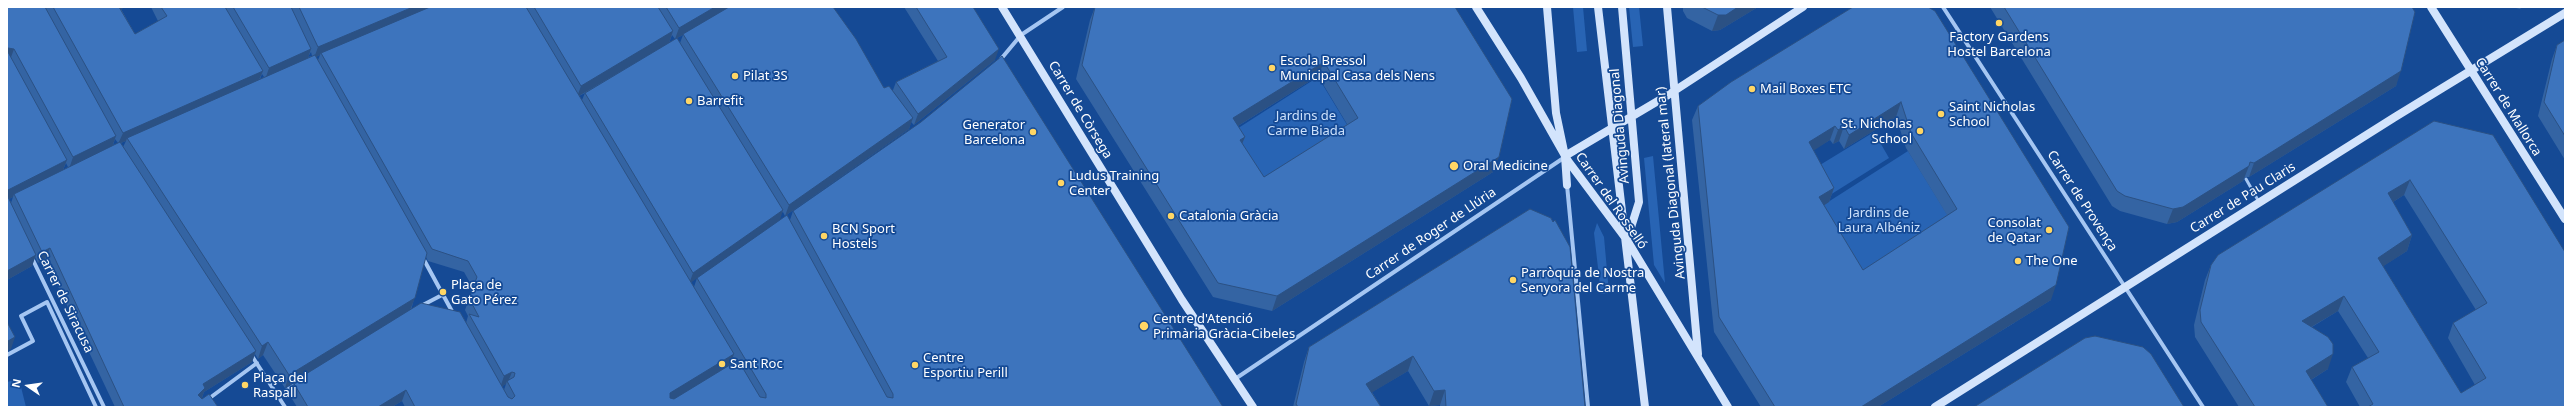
<!DOCTYPE html>
<meta charset="utf-8">
<style>
body{margin:0}
#map{position:relative;width:2572px;height:414px;overflow:hidden;background:#154a95;font-family:"Noto Sans",sans-serif}
canvas{display:block}
.frame{position:absolute;inset:0;border:8px solid #fff;pointer-events:none}
.north{position:absolute;left:8px;top:366px;width:40px;height:40px;-webkit-text-stroke:3px #154a95;paint-order:stroke;rotate:283deg;font-size:11px;font-weight:700;line-height:16px;text-align:center;color:#fff}
.north::after{content:'';display:block;margin:auto;width:14px;height:18px;background:#fff;clip-path:polygon(50% 0,100% 100%,50% 72%,0 100%)}
</style>
<div id="map">
<canvas width="2572" height="414"></canvas>
<div class="frame"></div>
<div class="north">N</div>
</div>
<script>
const c = document.querySelector('canvas').getContext('2d');
c.lineJoin = 'round';
function paint(path, color) { c.fillStyle = color; c.fill(path, 'evenodd'); }
const poly = rows => new Path2D(rows.map(r => 'M' + r).join(''));
function trace(path, color, width, dash) { c.strokeStyle = color; c.lineWidth = width; c.lineCap = dash ? 'butt' : 'round'; c.setLineDash(dash || []); c.stroke(path); }
function label(font, color, halo, rows, align = 'center') {
  c.font = font + ' "Noto Sans",sans-serif'; c.lineWidth = 3.5; c.setLineDash([]); c.textBaseline = 'middle'; c.strokeStyle = halo; c.fillStyle = color; for (const [text, x, y, turn = 0] of rows) {
    c.save(); c.translate(x, y); c.rotate((+turn || 0) * Math.PI / 180); c.textAlign = isNaN(turn) ? turn : align; if (halo) c.strokeText(text, 0, 0); c.fillText(text, 0, 0); c.restore();
  }
}
const green = poly([
 [1573,7,1583,7,1587,51,1577,52],
 [1629,7,1639,7,1643,46,1633,47],
 [1318,77,1352,133,1257,188,1229,134],
 [1874,132,1889,158,1830,195,1815,168],
 [1908,151,2014,323,1999,332,1956,263,1858,285,1814,211],
 [1653,156,1665,283,1654,265,1644,158],
 [1597,223,1604,237,1609,293,1601,294,1594,233],
 [19,379,26,407,7,407,7,382]
]);
const lane = poly([
 [2246,179,2259,202]
]);
const street = poly([
 [1943,7,2203,407],
 [1001,59,1021,35,1063,7],
 [1567,185,1588,407],
 [32,258,104,407],
 [423,258,454,315],
 [421,306,442,295],
 [250,353,285,407],
 [7,355,33,341,21,316,47,302,96,407],
 [1235,379,1565,157],
 [278,396,295,385],
 [207,400,257,363]
]);
const secondary = poly([
 [1002,7,1182,300,1253,407],
 [1476,7,1521,78,1568,161,1627,240,1728,407],
 [1547,7,1556,113,1565,156,1567,185],
 [1598,7,1645,407],
 [1622,7,1639,202,1627,240],
 [1667,7,1698,354],
 [2431,7,2565,219],
 [1565,156,1668,95,1803,7],
 [1935,407,2395,117,2565,13]
]);
const wall = poly([
 [7,7,125,7,121,9,135,34,158,21,151,7,833,7,884,88,893,90,896,82,938,61,904,7,973,7,995,60,914,125,911,122,909,129,785,216,783,212,691,282,694,287,697,278,790,220,793,211,1223,407,405,407,402,401,392,407,297,407,289,394,293,383,285,388,263,355,258,359,255,354,252,362,204,392,202,398,218,407,115,407,45,259,38,263,35,257,32,266,7,280],
 [672,35,675,39,669,43],
 [683,35,680,43,677,38],
 [311,52,312,56,308,57],
 [320,55,318,60,316,57],
 [262,74,264,77,260,79],
 [585,93,582,100,579,96],
 [115,139,118,143,113,145],
 [126,141,123,147,121,143],
 [66,163,68,167,63,170],
 [13,197,11,203,9,199],
 [426,257,428,261,464,272,473,288,465,310,468,316,466,323,411,310],
 [733,357,736,361,730,364],
 [506,384,504,390,502,386],
 [1095,7,1455,7,1493,172,1272,311,1213,297,1076,79,1090,20],
 [1318,76,1347,124,1264,177,1242,143,1245,137,1238,126],
 [1683,7,1758,7,1720,30,1712,31,1687,18,1683,11],
 [1853,7,2051,300,1878,407,1761,407,1714,332,1692,120,1698,106],
 [1896,117,1906,148,1947,215,1863,270,1824,205,1829,202,1834,188,1813,150,1830,140,1833,144,1839,141,1844,149],
 [1990,7,2412,7,2396,86,2249,177,2245,177,2243,181,2177,222,2167,224,2120,211,2112,206],
 [2512,7,2522,7,2520,9],
 [2565,40,2565,160,2538,116,2552,59,2557,45],
 [2434,121,2565,407,2360,407,2346,382,2352,367,2368,358,2338,311,2312,327,2328,369,2311,380,2328,407,2239,407,2195,337,2194,325,2205,280,2211,265],
 [2404,195,2476,310,2453,323,2448,338,2475,385,2461,393,2383,266,2407,251,2412,235,2393,202],
 [1530,209,1585,407,1440,407,1440,405,1429,406,1408,371,1372,392,1381,407,1293,407,1304,362,1309,347]
]);
const shadedWall = poly([
 [115,7,125,7,112,14],
 [413,7,436,7,321,53,320,55,314,58,318,47],
 [715,7,730,7,683,34,683,35,675,39,679,28],
 [1738,7,1758,7,1720,30,1712,31,1718,15],
 [673,31,669,43,577,97,581,86],
 [8,48,14,49,10,60,7,60],
 [311,49,307,61,265,80,269,68],
 [999,49,995,60,914,125,918,114],
 [1324,62,1318,76,1228,132,1233,118],
 [263,71,258,82,127,138,126,141,118,144,123,133],
 [2401,71,2396,86,2249,177,2254,163],
 [1901,102,1896,117,1844,149,1849,135],
 [913,118,909,129,785,216,789,205],
 [1835,126,1830,140,1804,157,1809,142],
 [1844,126,1839,141,1833,144,1838,130],
 [116,136,112,147,69,169,73,157],
 [1245,137,1239,151,1240,140],
 [1499,157,1493,172,1272,311,1277,296],
 [67,160,62,172,14,194,13,197,7,200,8,190],
 [2249,166,2243,181,2177,222,2167,224,2173,209],
 [2410,180,2404,195,2383,208,2388,193],
 [1834,188,1829,202,1814,212,1819,197],
 [783,210,780,220,689,284,693,273],
 [2412,235,2407,251,2373,273,2378,258],
 [50,248,45,259,38,263,42,252],
 [36,255,32,266,7,280,7,271],
 [2056,285,2051,300,1878,407,1861,407],
 [2344,296,2338,311,2296,336,2302,321],
 [415,298,410,310,285,388,289,375],
 [15,337,11,349,7,351,7,345,8,341],
 [268,342,263,355,258,359,262,346],
 [256,351,252,362,204,392,201,400,198,395,203,384],
 [734,354,730,365,666,404,670,393],
 [2333,354,2328,369,2301,386,2306,371],
 [1413,356,1408,371,1361,399,1366,384],
 [512,372,508,382,507,381,506,384,500,388,504,376],
 [406,390,402,401,392,407,378,407],
 [1445,390,1440,405,1429,406,1434,391]
]);
const building = poly([
 [7,7,45,7,116,136,73,157,14,49,8,48,8,52,67,160,8,190,8,197,36,255,7,271,7,7],
 [53,7,119,7,135,34,167,16,161,7,225,7,263,71,123,133,53,7],
 [233,7,291,7,311,49,269,68,233,7],
 [299,7,413,7,318,47,299,7],
 [430,7,526,7,734,354,670,393,670,398,674,399,738,360,760,397,766,398,766,394,697,278,787,215,887,397,893,398,893,394,793,211,921,122,1002,56,1223,407,415,407,406,390,378,407,308,407,293,382,421,303,460,312,508,397,512,399,515,396,507,381,514,377,515,373,512,372,504,376,469,314,479,317,469,298,477,277,468,261,432,249,321,53,430,7],
 [534,7,658,7,673,31,581,86,534,7],
 [666,7,715,7,679,28,666,7],
 [729,7,833,7,856,39,884,88,889,86,913,118,789,205,683,34,729,7],
 [916,7,973,7,999,49,918,114,896,82,947,57,916,7],
 [1095,7,1455,7,1512,99,1499,157,1277,296,1218,283,1082,65,1095,7],
 [1324,62,1358,118,1264,177,1240,140,1245,137,1233,118,1324,62],
 [1702,7,1738,7,1726,15,1718,15,1702,7],
 [1853,7,1928,7,1935,11,2069,227,2056,285,1861,407,1775,407,1719,317,1698,106,1731,82,1853,7],
 [1901,102,1911,133,1957,209,1863,270,1819,197,1834,188,1809,142,1835,126,1838,130,1844,126,1849,135,1901,102],
 [2004,7,2412,7,2415,12,2401,71,2254,163,2250,162,2249,166,2183,207,2173,209,2125,196,2117,191,2004,7],
 [677,38,783,210,693,273,585,93,677,38],
 [2565,40,2565,136,2544,102,2557,45,2565,40],
 [315,55,427,253,415,298,289,375,268,342,262,346,127,138,315,55],
 [2434,121,2493,135,2565,252,2565,407,2368,407,2373,404,2352,367,2379,352,2344,296,2302,321,2328,337,2333,344,2333,354,2306,371,2328,407,2255,407,2201,322,2200,310,2211,265,2218,255,2434,121],
 [2410,180,2487,303,2453,323,2486,378,2461,393,2378,258,2412,235,2388,193,2410,180],
 [120,142,256,351,203,384,205,388,198,395,202,399,209,394,218,407,124,407,50,248,42,252,14,194,120,142],
 [1530,209,1551,218,1553,222,1555,220,1570,247,1585,407,1446,407,1445,390,1434,391,1413,356,1366,384,1381,407,1298,407,1296,404,1309,347,1530,209],
 [7,322,15,337,8,341,8,345,7,346,7,322],
 [2095,336,2143,347,2151,354,2184,407,1974,407,2085,338,2095,336]
]);
const markers = [
 [1999,23,4,"#ffd665"],
 [1272,68,4,"#ffd665"],
 [735,76,4,"#ffd665"],
 [1752,89,4,"#ffd665"],
 [689,101,4,"#ffd665"],
 [1941,114,4,"#ffd665"],
 [1920,131,4,"#ffd665"],
 [1033,132,4,"#ffd665"],
 [1454,166,5,"#ffd665"],
 [1061,183,4,"#ffd665"],
 [1171,216,4,"#ffd665"],
 [2049,230,4,"#ffd665"],
 [824,236,4,"#ffd665"],
 [2018,261,4,"#ffd665"],
 [1513,280,4,"#ffd665"],
 [443,292,4,"#ffd665"],
 [1144,326,5,"#ffd665"],
 [722,364,4,"#ffd665"],
 [915,365,4,"#ffd665"],
 [245,385,4,"#ffd665"]
];
const poiNames = [
 ["Factory Gardens",1999,37,"center"],
 ["Hostel Barcelona",1999,52,"center"],
 ["Escola Bressol",1280,61],
 ["Municipal Casa dels Nens",1280,76],
 ["Pilat 3S",743,76],
 ["Mail Boxes ETC",1760,89],
 ["Barrefit",697,101],
 ["Saint Nicholas",1949,107],
 ["School",1949,122],
 ["St. Nicholas",1912,124,"right"],
 ["School",1912,139,"right"],
 ["Generator",1025,125,"right"],
 ["Barcelona",1025,140,"right"],
 ["Oral Medicine",1463,166],
 ["Ludus Training",1069,176],
 ["Center",1069,191],
 ["Catalonia Gràcia",1179,216],
 ["Consolat",2041,223,"right"],
 ["de Qatar",2041,238,"right"],
 ["BCN Sport",832,229],
 ["Hostels",832,244],
 ["The One",2026,261],
 ["Parròquia de Nostra",1521,273],
 ["Senyora del Carme",1521,288],
 ["Plaça de",451,285],
 ["Gato Pérez",451,300],
 ["Centre d'Atenció",1153,319],
 ["Primària Gràcia-Cibeles",1153,334],
 ["Centre",923,358],
 ["Esportiu Perill",923,373],
 ["Sant Roc",730,364],
 ["Plaça del",253,378],
 ["Raspall",253,393]
];
const streetNames = [
 ["Carrer de Mallorca",2508,107,58],
 ["Carrer de Còrsega",1080,110,59],
 ["Avinguda Diagonal",1620,126,-95],
 ["Avinguda Diagonal (lateral mar)",1671,183,-96],
 ["Carrer de Pau Claris",2243,198,-32],
 ["Carrer del Rosselló",1611,201,55],
 ["Carrer de Provença",2082,201,57],
 ["Carrer de Roger de Llúria",1431,234,-34],
 ["Carrer de Siracusa",65,302,64]
];
const parkNames = [
 ["Jardins de",1306,116],
 ["Carme Biada",1306,131],
 ["Jardins de",1879,213],
 ["Laura Albéniz",1879,228]
];
paint(green, '#2864b4');
trace(lane, '#a5c6f2', 3);
trace(street, '#a5c6f2', 4);
trace(secondary, '#d3e4fc', 8);
paint(wall, '#3464a3');
paint(shadedWall, '#2b5184');
paint(building, '#3d74bd');
trace(building, '#2b5184', 1);
for (const [x, y, r, color] of markers) { const dot = new Path2D(); dot.arc(x, y, r, 0, 2 * Math.PI); c.fillStyle = color; c.fill(dot); trace(dot, '#154a95', 1.5); }
label('13px', '#fff', '#154a95', poiNames, 'left');
label('13px', '#fff', '#154a95', streetNames);
label('13px', '#cce1fc', '#154a95', parkNames);
</script>
